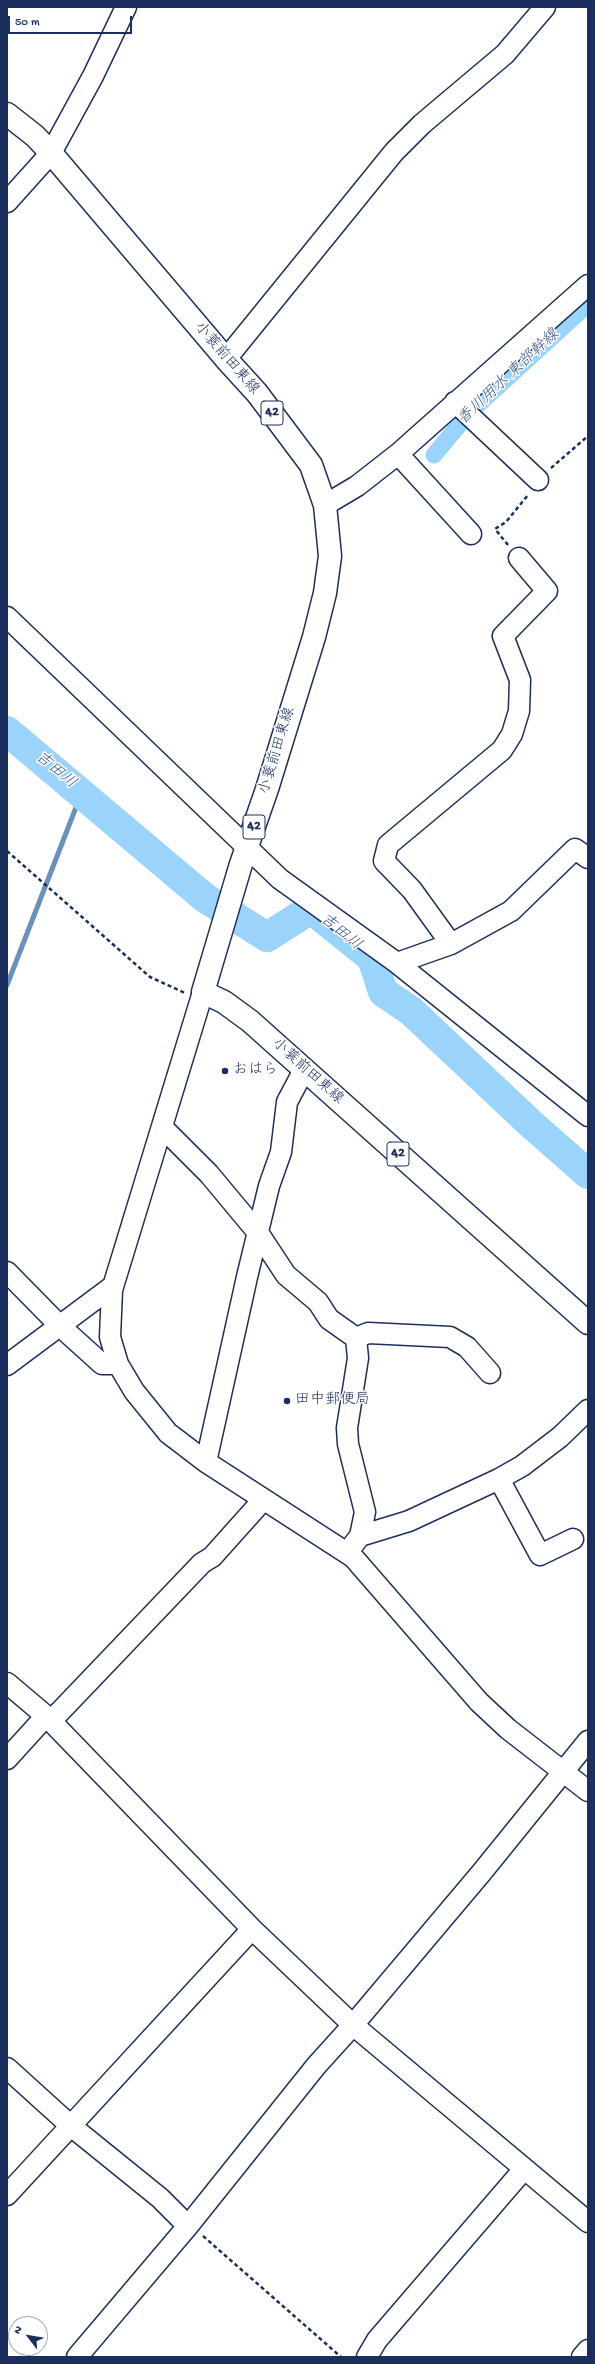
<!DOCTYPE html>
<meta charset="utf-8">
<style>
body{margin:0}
#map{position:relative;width:595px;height:2364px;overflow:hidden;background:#fff;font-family:"Gochi Hand",sans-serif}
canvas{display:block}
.frame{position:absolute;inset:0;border:8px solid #1b2f5e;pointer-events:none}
.north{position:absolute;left:8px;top:2316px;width:40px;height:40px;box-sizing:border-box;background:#fff;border:1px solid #a4acbf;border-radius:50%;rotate:301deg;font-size:11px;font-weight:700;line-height:16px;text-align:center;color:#1b2f5e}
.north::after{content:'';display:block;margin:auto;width:14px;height:18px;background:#1b2f5e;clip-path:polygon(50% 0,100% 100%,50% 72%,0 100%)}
.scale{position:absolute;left:8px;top:16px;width:124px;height:18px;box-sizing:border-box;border:2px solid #1b2f5e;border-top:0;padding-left:5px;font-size:12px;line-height:14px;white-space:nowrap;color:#1b2f5e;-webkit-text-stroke:3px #fff;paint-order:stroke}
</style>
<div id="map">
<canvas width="595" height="2364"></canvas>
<div class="frame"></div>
<div class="north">N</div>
<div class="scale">50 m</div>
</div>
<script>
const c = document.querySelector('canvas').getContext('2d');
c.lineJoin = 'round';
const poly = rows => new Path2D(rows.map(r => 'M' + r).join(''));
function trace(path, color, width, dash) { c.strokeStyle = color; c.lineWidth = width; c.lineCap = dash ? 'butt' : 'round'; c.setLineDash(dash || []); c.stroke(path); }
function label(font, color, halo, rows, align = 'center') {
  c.font = font + ' "Gochi Hand","Klee One",sans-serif'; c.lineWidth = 3; c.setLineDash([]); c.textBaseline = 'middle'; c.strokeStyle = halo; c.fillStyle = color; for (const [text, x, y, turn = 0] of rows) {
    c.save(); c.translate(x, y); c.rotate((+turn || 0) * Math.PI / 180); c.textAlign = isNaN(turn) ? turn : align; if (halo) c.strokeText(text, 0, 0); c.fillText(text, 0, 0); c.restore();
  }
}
const stream = poly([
 [7,985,82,792]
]);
const canal = poly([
 [434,455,469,413,588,304]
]);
const river = poly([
 [7,731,205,898,267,937,311,909,372,958,383,992,411,1011,530,1123,588,1174]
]);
const path = poly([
 [551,468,588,436],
 [508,545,495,529,506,522,528,495],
 [7,851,150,977,185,993],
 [203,2236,341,2357]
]);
const minor = poly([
 [7,202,51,153,93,76,126,7],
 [226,359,394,152,422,124,505,54,545,7],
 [455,402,538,480],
 [398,454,471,534],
 [325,505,357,486,398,454,588,285],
 [7,617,280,879,397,963,588,1116],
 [451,944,412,890,384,861,388,845,502,750,512,734,519,711,520,680,503,636,547,591,519,558],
 [397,963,451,944,511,911,575,849,588,858],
 [203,992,112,1290,110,1337,118,1364,134,1391,168,1433,206,1462,353,1557,479,1702,508,1729,588,1791],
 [162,1127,209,1174,259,1234,286,1275,318,1302,329,1319,356,1338,358,1358,347,1428,348,1444,365,1512,360,1536],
 [7,1272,61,1327,102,1364,118,1364],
 [356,1338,368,1333,450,1337,467,1347,490,1373],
 [7,1365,113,1286],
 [206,1462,247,1277,269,1186,281,1152,287,1102,304,1070],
 [499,1479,540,1555,573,1539],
 [353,1545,360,1536,409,1521,499,1479,522,1466,560,1437,588,1410],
 [7,1683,46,1716,252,1929,353,2025,588,2222],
 [51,1721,202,1563,212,1557,263,1500],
 [7,1759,46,1716],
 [7,2068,71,2126,160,2198,188,2226],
 [7,2195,252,1929],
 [77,2357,188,2226,316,2066,353,2025,482,1872,588,1741],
 [367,2357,377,2340,524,2169],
 [582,2357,588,2350]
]);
const major = poly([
 [7,114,35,136,51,153,226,359,257,393,311,465,325,505,330,556,325,593,314,637,267,789,241,864,203,992,224,1002,250,1021,588,1323]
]);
const markers = [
 [225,1071,4,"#1b2f5e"],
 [287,1401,4,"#1b2f5e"]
];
const shields = [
 [272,413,22],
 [254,827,22],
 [398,1154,22]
];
const shieldNames = [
 ["42",272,413],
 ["42",254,827],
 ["42",398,1154]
];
const streetNames = [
 ["小蓑前田東線",226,359,49],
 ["小蓑前田東線",278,751,-73],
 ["小蓑前田東線",307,1072,42]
];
const poiNames = [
 ["おはら",233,1071],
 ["田中郵便局",295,1401]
];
const waterNames = [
 ["香川用水 東部幹線",509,378,-43],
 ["吉田川",55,771,40],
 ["吉田川",340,933,39]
];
trace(stream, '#6892bc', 5);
trace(canal, '#9bd4fb', 17);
trace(river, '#9bd4fb', 30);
trace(minor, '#1b2f5e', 23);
trace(major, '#1b2f5e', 25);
trace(path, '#1b2f5e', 2.5, [4, 3]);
trace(minor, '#fff', 20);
trace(major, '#fff', 22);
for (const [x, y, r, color] of markers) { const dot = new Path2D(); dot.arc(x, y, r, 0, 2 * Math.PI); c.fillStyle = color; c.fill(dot); trace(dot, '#fff', 1.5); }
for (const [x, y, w] of shields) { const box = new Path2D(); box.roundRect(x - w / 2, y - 12, w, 24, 3); c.fillStyle = '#fff'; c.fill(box); trace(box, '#1b2f5e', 1); }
label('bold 14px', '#1b2f5e', null, shieldNames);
label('15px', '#1b2f5e', '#fff', streetNames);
label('15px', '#1b2f5e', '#fff', poiNames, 'left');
label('italic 16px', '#3b5885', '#fff', waterNames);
</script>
